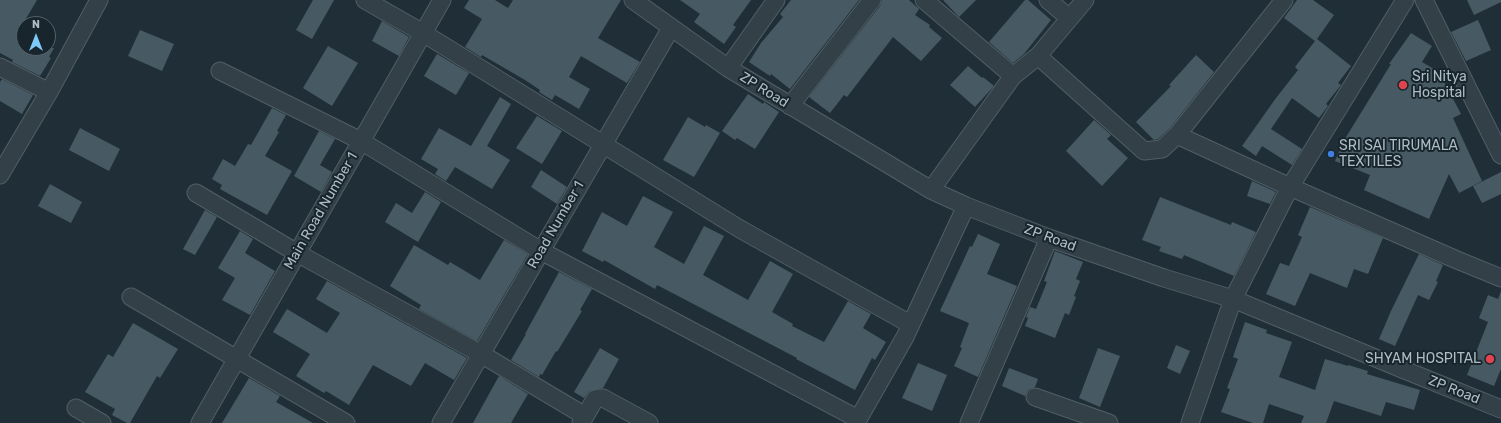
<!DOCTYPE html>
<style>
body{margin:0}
#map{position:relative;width:1501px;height:423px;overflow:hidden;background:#202f37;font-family:Rubik,sans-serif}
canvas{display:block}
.north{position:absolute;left:16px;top:16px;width:40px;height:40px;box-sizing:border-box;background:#19252c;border:1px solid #546169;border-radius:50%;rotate:0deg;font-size:11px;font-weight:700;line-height:16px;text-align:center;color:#adbcc5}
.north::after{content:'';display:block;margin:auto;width:14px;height:18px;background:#7ec9f9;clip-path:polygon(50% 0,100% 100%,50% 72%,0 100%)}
</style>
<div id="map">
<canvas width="1501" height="423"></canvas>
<div class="north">N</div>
</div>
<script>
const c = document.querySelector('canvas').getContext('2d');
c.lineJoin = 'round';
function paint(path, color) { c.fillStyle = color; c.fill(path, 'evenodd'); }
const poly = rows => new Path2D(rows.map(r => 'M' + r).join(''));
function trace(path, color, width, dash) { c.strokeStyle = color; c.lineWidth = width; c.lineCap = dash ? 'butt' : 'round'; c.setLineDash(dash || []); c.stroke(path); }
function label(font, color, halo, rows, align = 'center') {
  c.font = font + ' Rubik,sans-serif'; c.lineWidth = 4; c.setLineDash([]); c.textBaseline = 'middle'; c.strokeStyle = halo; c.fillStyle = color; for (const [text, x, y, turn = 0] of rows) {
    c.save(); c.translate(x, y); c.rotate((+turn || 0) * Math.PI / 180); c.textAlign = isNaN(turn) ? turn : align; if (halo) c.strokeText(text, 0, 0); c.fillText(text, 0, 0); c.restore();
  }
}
const building = poly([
 [0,0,37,0,24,22,24,48,54,48,49,57,51,58,40,76,12,62,13,60,0,53],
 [313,0,334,0,312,39,296,30],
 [469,0,495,0,508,8,513,0,621,0,598,38,640,62,627,83,581,56,569,77,590,89,579,109,555,95,552,100,539,92,540,90,525,80,482,55,481,57,465,47,482,19,464,8],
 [680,0,751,0,733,25,736,27,724,44,694,22,700,14],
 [791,0,859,0,790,89,771,74,770,76,749,62,761,43,783,17,780,14],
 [882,0,909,0,919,9,915,15,930,25,929,27,942,38,921,61,893,37,847,97,844,95,830,113,809,97,880,6],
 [943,0,976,0,959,17],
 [1025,0,1028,0,1051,20,1024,54,1013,63,989,42],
 [1297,0,1313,0,1334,15,1317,39,1351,66,1338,83,1341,85,1326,104,1328,106,1319,118,1292,98,1271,129,1302,149,1292,165,1262,146,1256,156,1242,146,1276,98,1298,70,1295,67,1315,41,1284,18],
 [1467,0,1501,0,1501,2,1474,15],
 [1478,20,1491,50,1466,61,1451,32],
 [382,21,409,37,399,56,372,41],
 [140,30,174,44,162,71,128,56],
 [1411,33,1432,46,1422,62,1439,72,1461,114,1453,118,1482,181,1459,193,1449,174,1429,219,1364,190,1370,175,1335,161,1343,142,1391,64,1389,64],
 [328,46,358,63,332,106,303,88],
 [437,54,469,73,456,95,424,76],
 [1196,55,1214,72,1170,128,1158,139,1154,140,1136,122,1171,86,1169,85],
 [968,66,982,78,983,77,994,86,975,107,950,85],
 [2,79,33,95,22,114,0,101,0,82],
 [748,94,763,104,764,102,779,112,755,149,737,138,735,140,722,131],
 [500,97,511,104,487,146,510,160,492,189,455,167,446,181,435,174,438,169,421,159,439,128,471,146],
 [272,108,286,115,277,131,279,132,265,156,292,171,267,215,220,189,222,185,212,179,223,159,235,166,248,144,251,145],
 [537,116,562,131,542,164,516,148],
 [688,117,705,127,706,125,720,133,694,177,663,160],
 [1094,120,1111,135,1107,139,1128,158,1102,186,1066,151],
 [80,128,120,149,109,171,69,150],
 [319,131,335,139,320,165,332,172,321,192,294,176],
 [541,170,567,187,557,204,531,187],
 [1501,172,1501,194,1482,203,1473,186],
 [1252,181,1276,192,1270,204,1247,196],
 [50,184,82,202,71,223,38,206],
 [425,192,441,202,418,242,385,222,396,203,412,213],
 [643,196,673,212,654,247,684,264,704,226,724,236,703,275,748,300,770,261,793,274,772,312,793,324,792,326,824,342,848,301,871,314,863,328,886,342,875,360,872,358,855,390,796,359,797,358,657,285,655,289,604,260,603,262,582,251,602,212,627,226],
 [1160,197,1231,225,1232,222,1256,232,1234,276,1184,255,1182,259,1159,251,1161,247,1142,240],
 [1310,207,1383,238,1368,274,1354,269,1347,288,1310,273,1295,306,1266,294,1280,263,1289,266,1302,237,1298,235],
 [205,210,217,217,195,255,183,249],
 [240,231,253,239,245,253,275,271,250,315,222,300,235,278,218,268],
 [978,234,1000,244,987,274,1017,286,978,377,954,366,962,348,960,347,969,323,940,311,970,246,972,247],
 [504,240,528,254,477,341,419,309,421,305,390,286,414,245,448,265,450,262,480,280],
 [1055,251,1083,262,1076,279,1080,281,1074,296,1076,297,1069,315,1065,313,1055,338,1025,326,1028,318,1026,317,1030,307,1036,309,1047,282,1044,281],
 [1419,254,1443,265,1436,281,1438,282,1429,300,1418,295,1395,346,1379,339,1391,311],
 [559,272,592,289,580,310,582,311,557,352,556,351,542,375,540,374,539,377,511,360,526,334,525,334],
 [327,281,467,358,454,380,425,363,411,386,373,365,349,405,326,391,324,393,296,376,310,354,273,332,287,309,327,333,340,313,316,299],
 [1501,291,1501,369,1494,386,1467,375,1488,322,1479,318,1488,295,1498,299],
 [1245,322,1267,330,1266,333,1292,342,1279,377,1315,390,1325,359,1348,366,1348,365,1368,371,1367,374,1420,390,1414,410,1386,402,1381,416,1334,401,1326,423,1301,423,1304,416,1269,404,1263,423,1253,423,1221,412,1230,389,1227,388,1238,359,1233,357],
 [133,323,178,349,160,378,157,376,130,423,127,423,112,415,115,409,85,392,108,354,113,357],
 [1176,345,1190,351,1180,374,1167,368],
 [600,348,619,359,603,388,589,391,584,398,574,392],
 [1098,348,1120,356,1100,407,1079,398],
 [918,363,947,375,932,411,902,398],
 [1009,368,1038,379,1035,387,1028,390,1025,396,1002,386],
 [499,376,528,394,511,423,473,423],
 [249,378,280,396,276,402,313,423,222,423]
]);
const minor = poly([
 [365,0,423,33,740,229,910,324],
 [633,0,728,68,931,190,966,206,1049,238,1164,278,1233,299,1402,369,1501,409],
 [924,0,1013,76],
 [1048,0,1069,18],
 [1424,0,1501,155],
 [1038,56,1144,151,1162,149,1177,135,1284,0],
 [0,67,49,92],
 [728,68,776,0],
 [220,71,361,141,541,251,858,419],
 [790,106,872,0],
 [1177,135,1290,187,1457,260,1501,278],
 [0,175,49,92,99,0],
 [931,190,1013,76,1038,56,1085,0],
 [196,193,297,253,481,354,585,416],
 [131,297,346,423],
 [1035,397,1109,423],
 [76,408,102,423],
 [200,423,442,0],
 [441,423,671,28],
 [581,423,595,399,599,398,603,398,649,423],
 [856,423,905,337,966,206],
 [969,423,1049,238],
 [1190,423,1233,299,1290,187,1405,0]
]);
const markers = [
 [1403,85,5,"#e0444e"],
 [1331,154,4,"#3f7fe0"],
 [1490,359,5,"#e0444e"]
];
const poiNames = [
 ["Sri Nitya",1412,77],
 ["Hospital",1412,93],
 ["SRI SAI TIRUMALA",1339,146],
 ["TEXTILES",1339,162],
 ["SHYAM HOSPITAL",1481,359,"right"]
];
const streetNames = [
 ["ZP Road",764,90,32],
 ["Main Road Number 1",321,211,-60],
 ["Road Number 1",556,225,-60],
 ["ZP Road",1050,238,20],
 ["ZP Road",1454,390,22]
];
paint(building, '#475a63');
trace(minor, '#515e66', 19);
trace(minor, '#334048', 17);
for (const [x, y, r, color] of markers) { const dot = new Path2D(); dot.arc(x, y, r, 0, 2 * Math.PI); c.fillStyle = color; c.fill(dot); trace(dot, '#19252c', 1.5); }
label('14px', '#adbcc5', '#19252c', poiNames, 'left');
label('14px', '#adbcc5', '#19252c', streetNames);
</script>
